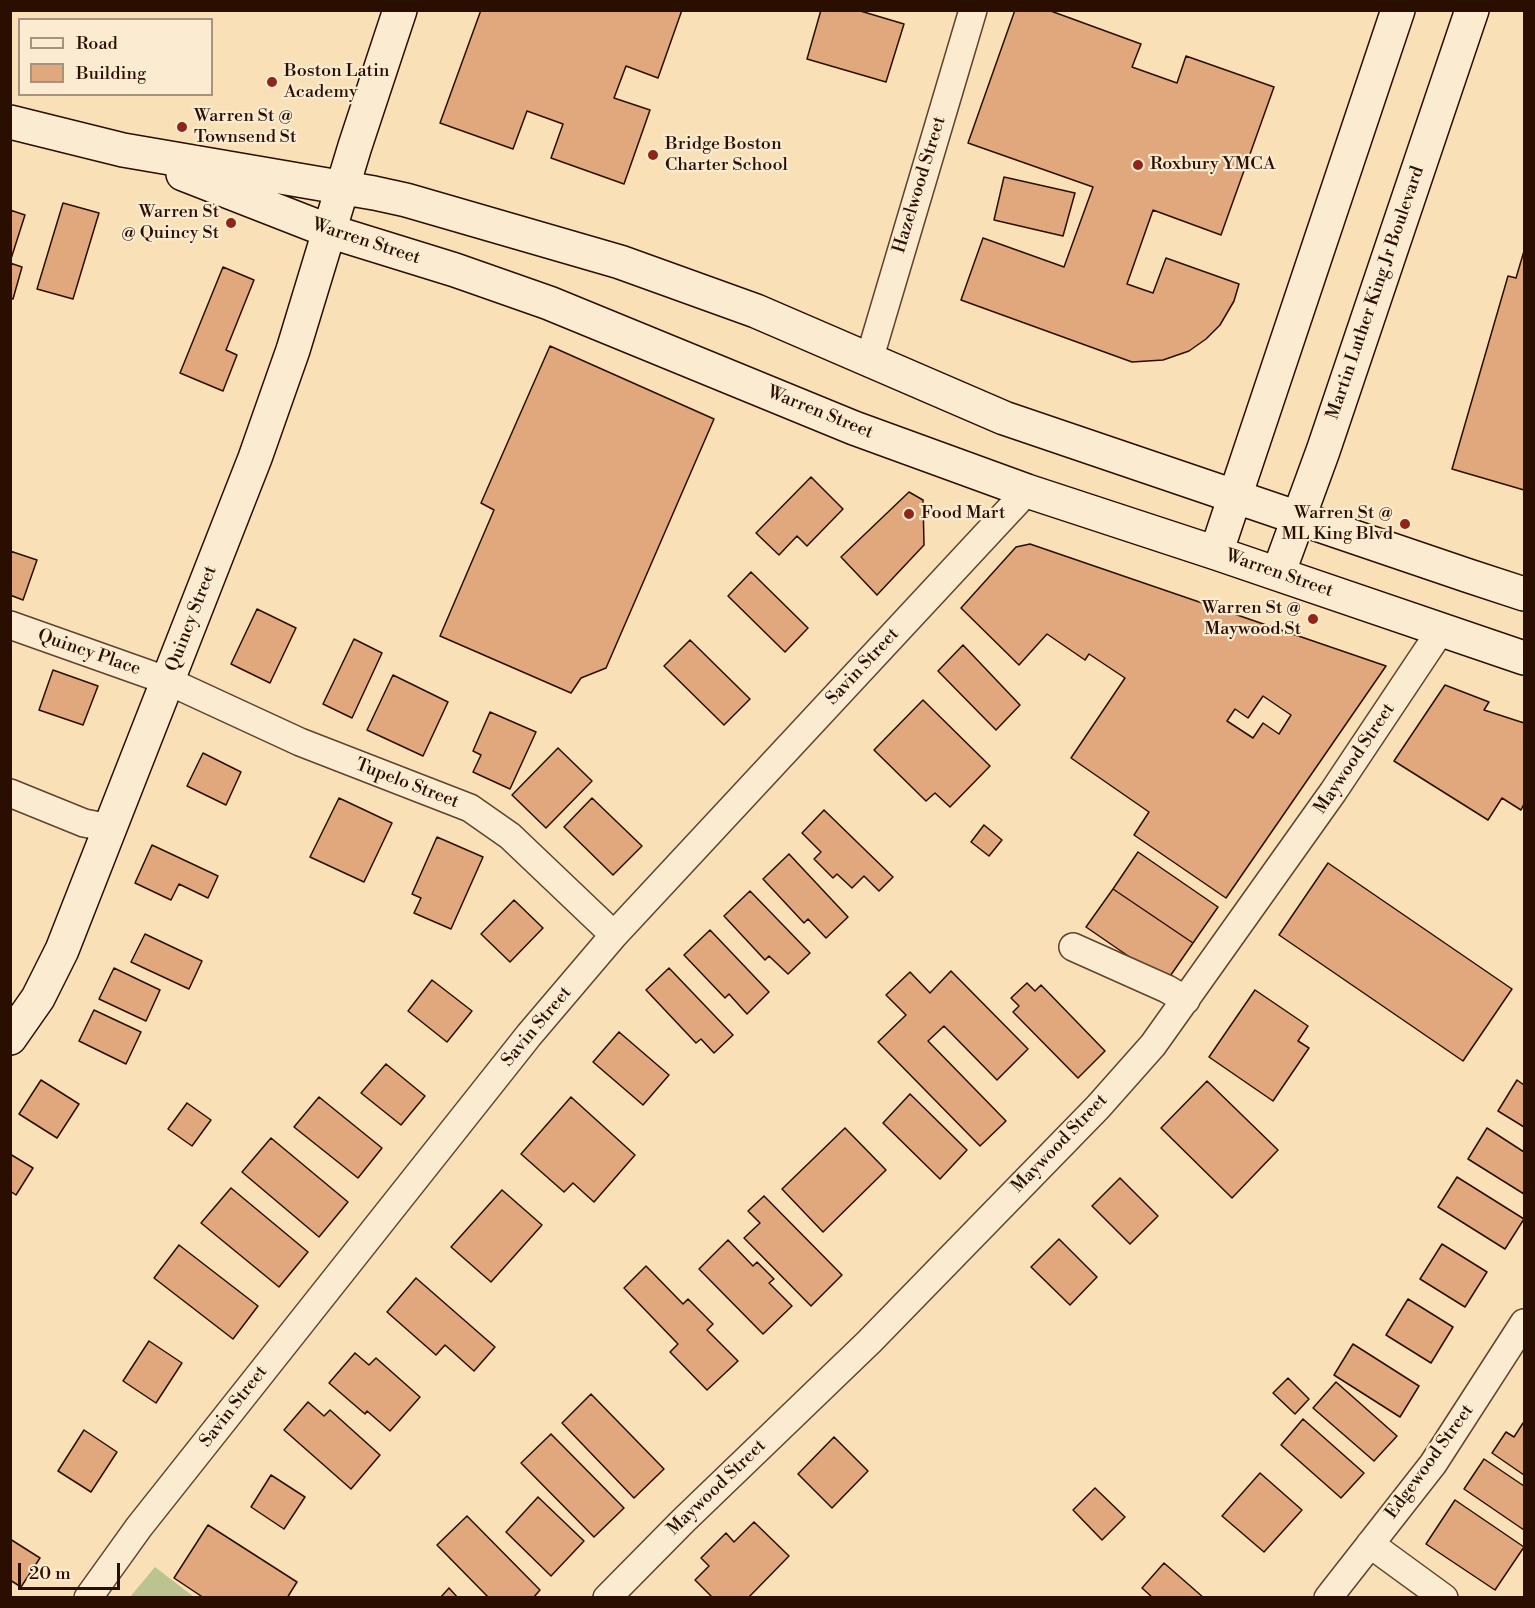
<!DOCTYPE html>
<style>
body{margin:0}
#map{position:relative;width:1535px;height:1608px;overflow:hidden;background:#f9e0b7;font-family:"Libre Bodoni",serif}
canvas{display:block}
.frame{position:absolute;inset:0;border:12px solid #2a0e00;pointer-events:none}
.legend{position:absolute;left:18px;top:18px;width:195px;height:78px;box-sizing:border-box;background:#fbebd0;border:2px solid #a7937d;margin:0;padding:8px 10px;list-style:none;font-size:18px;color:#2a0e00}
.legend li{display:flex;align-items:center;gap:12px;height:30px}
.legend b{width:30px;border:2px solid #a7937d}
.scale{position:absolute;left:18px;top:1563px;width:102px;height:27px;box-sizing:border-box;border:3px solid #2a0e00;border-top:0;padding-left:8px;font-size:18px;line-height:21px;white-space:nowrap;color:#2a0e00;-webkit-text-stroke:4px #fbebd0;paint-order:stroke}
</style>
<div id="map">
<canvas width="1535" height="1608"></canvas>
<div class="frame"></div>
<ul class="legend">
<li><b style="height:8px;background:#fbebd0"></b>Road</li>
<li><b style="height:16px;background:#e1a87d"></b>Building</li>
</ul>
<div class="scale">20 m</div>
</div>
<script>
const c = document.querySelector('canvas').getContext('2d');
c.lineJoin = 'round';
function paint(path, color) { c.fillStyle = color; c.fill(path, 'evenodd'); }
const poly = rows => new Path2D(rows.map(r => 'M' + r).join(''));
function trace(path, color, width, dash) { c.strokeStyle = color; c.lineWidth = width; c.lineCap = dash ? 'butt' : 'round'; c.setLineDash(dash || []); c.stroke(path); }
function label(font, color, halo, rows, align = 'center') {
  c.font = font + ' "Libre Bodoni",serif'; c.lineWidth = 4.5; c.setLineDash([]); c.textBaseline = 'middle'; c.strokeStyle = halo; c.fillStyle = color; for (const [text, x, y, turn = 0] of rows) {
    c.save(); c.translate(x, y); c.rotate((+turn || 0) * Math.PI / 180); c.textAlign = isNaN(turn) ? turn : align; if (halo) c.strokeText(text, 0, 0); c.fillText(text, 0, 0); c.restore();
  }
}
const green = poly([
 [155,1567,194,1597,130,1597]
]);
const building = poly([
 [481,10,682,10,658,78,626,66,614,98,650,110,624,184,551,158,563,124,527,111,513,149,440,123,481,10],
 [821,10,857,10,904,24,886,82,807,59,821,10],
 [1015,10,1048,10,1141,44,1132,67,1177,83,1186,56,1274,87,1221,235,1153,210,1127,284,1153,293,1166,258,1239,284,1234,301,1220,325,1206,339,1189,351,1163,360,1132,362,961,300,983,238,1064,267,1093,187,968,143,1015,10],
 [1004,177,1075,193,1063,236,994,220,1004,177],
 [63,203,99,213,73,299,37,289,63,203],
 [10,210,25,215,10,262,10,210],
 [1524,251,1524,490,1452,469,1508,276,1516,278,1524,251],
 [10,263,22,267,13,299,10,298,10,263],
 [223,267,254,280,226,350,237,355,223,391,180,373,223,267],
 [550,346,714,419,606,668,581,678,571,693,440,636,494,510,481,503,550,346],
 [811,477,843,509,807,546,797,536,779,555,756,533,811,477],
 [909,492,923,500,924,545,877,595,841,557,909,492],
 [1030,544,1386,666,1226,898,1134,835,1149,812,1071,758,1125,678,1089,654,1085,660,1047,634,1019,665,961,608,1016,547,1030,544],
 [1263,696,1291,715,1279,734,1263,723,1253,738,1227,721,1235,709,1248,718,1263,696],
 [10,551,37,560,23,600,10,595,10,551],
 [751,572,808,628,785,652,728,596,751,572],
 [257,609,296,628,270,683,231,664,257,609],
 [354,639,382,653,352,718,323,704,354,639],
 [690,640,750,699,724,725,664,666,690,640],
 [963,645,1020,705,996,730,938,671,963,645],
 [53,670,98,686,83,725,39,710,53,670],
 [393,675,448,702,423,756,367,730,393,675],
 [1445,685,1489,702,1484,710,1524,723,1524,804,1521,810,1502,798,1488,820,1394,761,1445,685],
 [923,700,990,766,950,807,935,793,926,801,874,750,923,700],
 [490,712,536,732,510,789,473,772,481,755,473,751,490,712],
 [558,748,592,781,546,828,512,795,558,748],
 [203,753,241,772,226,805,187,786,203,753],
 [339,798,392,823,364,882,310,857,339,798],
 [592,798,642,846,613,875,564,827,592,798],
 [824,810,893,877,879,891,864,876,852,888,837,874,833,878,814,859,821,852,802,833,824,810],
 [984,825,1002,840,989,856,971,842,984,825],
 [437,837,483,857,451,929,414,913,421,898,412,894,437,837],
 [152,845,218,876,208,898,179,884,171,900,135,883,152,845],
 [1138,852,1218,907,1193,943,1113,889,1138,852],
 [789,854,848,917,826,938,808,919,804,923,763,879,789,854],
 [1328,863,1512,989,1463,1061,1279,935,1328,863],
 [1113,889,1193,943,1166,982,1086,927,1113,889],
 [750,891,810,953,788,974,769,956,765,960,724,916,750,891],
 [514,900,543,928,510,962,481,934,514,900],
 [710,930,769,992,747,1014,729,994,725,998,684,955,710,930],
 [145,934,202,961,189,989,131,962,145,934],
 [114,968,160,990,146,1021,99,999,114,968],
 [669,968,733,1035,714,1053,701,1039,696,1043,646,990,669,968],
 [951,971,1028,1049,997,1080,944,1026,928,1041,1006,1121,980,1146,878,1042,906,1015,886,995,910,972,930,993,951,971],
 [432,980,472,1011,447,1042,408,1011,432,980],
 [1027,983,1035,991,1041,985,1105,1051,1078,1078,1013,1012,1019,1006,1011,998,1027,983],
 [1255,990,1308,1026,1298,1041,1309,1048,1273,1101,1209,1057,1255,990],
 [94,1010,141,1032,126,1064,79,1041,94,1010],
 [619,1032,669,1075,643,1105,593,1062,619,1032],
 [386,1064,425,1096,401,1125,361,1093,386,1064],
 [41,1080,79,1104,57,1138,19,1114,41,1080],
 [1517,1080,1524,1085,1524,1127,1498,1111,1517,1080],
 [1207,1081,1278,1150,1232,1198,1161,1128,1207,1081],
 [910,1094,967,1150,940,1179,883,1123,910,1094],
 [319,1097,382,1148,358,1178,294,1127,319,1097],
 [571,1097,635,1155,594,1202,573,1183,564,1192,521,1154,571,1097],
 [187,1103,211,1120,192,1146,168,1129,187,1103],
 [845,1128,886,1170,823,1232,782,1189,845,1128],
 [1487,1128,1524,1152,1524,1194,1468,1159,1487,1128],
 [271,1138,348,1202,319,1237,242,1172,271,1138],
 [10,1154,33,1168,16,1195,10,1191,10,1154],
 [1457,1177,1524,1219,1505,1249,1438,1207,1457,1177],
 [1120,1178,1158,1216,1130,1244,1092,1206,1120,1178],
 [231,1188,308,1252,279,1287,201,1223,231,1188],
 [502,1190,542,1225,491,1282,451,1247,502,1190],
 [764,1196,842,1275,811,1306,744,1238,760,1223,748,1211,764,1196],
 [1059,1239,1097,1277,1070,1305,1031,1267,1059,1239],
 [728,1240,753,1266,757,1262,774,1279,769,1283,792,1306,763,1334,699,1269,728,1240],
 [1442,1244,1487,1272,1465,1307,1420,1279,1442,1244],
 [179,1245,258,1306,233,1339,154,1278,179,1245],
 [646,1266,683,1304,688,1299,713,1324,707,1330,738,1361,707,1390,670,1352,678,1344,624,1288,646,1266],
 [416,1278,495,1347,474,1371,445,1345,436,1355,387,1312,416,1278],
 [1408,1299,1453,1327,1431,1363,1386,1335,1408,1299],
 [149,1341,182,1363,156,1403,123,1381,149,1341],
 [1353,1344,1419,1386,1400,1417,1334,1375,1353,1344],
 [355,1353,369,1365,376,1358,420,1397,390,1431,367,1411,365,1414,329,1383,355,1353],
 [1288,1378,1309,1399,1295,1414,1273,1393,1288,1378],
 [1336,1382,1397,1436,1374,1461,1313,1408,1336,1382],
 [591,1394,664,1469,634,1498,562,1423,591,1394],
 [308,1402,324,1416,330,1410,380,1455,351,1489,284,1430,308,1402],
 [1303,1419,1364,1473,1341,1498,1281,1445,1303,1419],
 [1523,1423,1524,1424,1524,1475,1492,1453,1506,1432,1514,1437,1523,1423],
 [84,1430,117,1452,91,1492,58,1471,84,1430],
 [551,1434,624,1508,594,1537,521,1463,551,1434],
 [834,1437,868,1471,832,1508,798,1474,834,1437],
 [1484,1459,1524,1486,1524,1530,1464,1489,1484,1459],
 [1260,1473,1302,1510,1264,1552,1222,1516,1260,1473],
 [271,1475,305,1497,284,1529,251,1507,271,1475],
 [1095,1488,1125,1517,1102,1540,1073,1510,1095,1488],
 [538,1497,584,1541,551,1576,506,1532,538,1497],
 [1455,1500,1524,1547,1495,1590,1426,1544,1455,1500],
 [467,1516,540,1590,533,1598,489,1598,437,1545,467,1516],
 [754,1522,789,1556,748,1598,713,1598,695,1580,709,1566,701,1558,726,1533,734,1542,754,1522],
 [208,1525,297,1582,287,1598,204,1598,174,1578,208,1525],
 [10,1539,40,1558,21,1587,10,1580,10,1539],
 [1164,1563,1204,1598,1153,1598,1142,1588,1164,1563],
 [449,1588,458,1598,440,1598,449,1588]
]);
const minor = poly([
 [869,360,973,10],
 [10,625,168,681,300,742,470,808,510,836,614,935],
 [10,793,84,823,110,828],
 [1073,947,1167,989,1186,1000],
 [1370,1544,1444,1598],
 [88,1598,139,1527,529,1035,614,935,1027,491],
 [607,1598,684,1520,869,1342,1098,1107,1153,1045,1333,792,1441,630],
 [1328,1598,1433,1464,1524,1323]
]);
const secondary = poly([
 [10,122,123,150,374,193,406,200,620,262,756,311,1004,418,1469,576,1524,594],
 [183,174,329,231,455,270,549,303,854,428,1027,491,1216,553,1524,658],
 [1216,553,1398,10],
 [1278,574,1323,451,1472,10],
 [10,1038,38,998,62,950,255,458,293,350,355,146,400,10]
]);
const markers = [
 [272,82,6,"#8f2418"],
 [182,127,6,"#8f2418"],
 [653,155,6,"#8f2418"],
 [1138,165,6,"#8f2418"],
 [231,223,6,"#8f2418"],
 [909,514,6,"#8f2418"],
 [1405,524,6,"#8f2418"],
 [1313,619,6,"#8f2418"]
];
const poiNames = [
 ["Boston Latin",284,72],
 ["Academy",284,93],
 ["Warren St @",194,117],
 ["Townsend St",194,138],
 ["Bridge Boston",665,145],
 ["Charter School",665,166],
 ["Roxbury YMCA",1150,165],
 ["Warren St",219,213,"right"],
 ["@ Quincy St",219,234,"right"],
 ["Food Mart",921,514],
 ["Warren St @",1393,514,"right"],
 ["ML King Blvd",1393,535,"right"],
 ["Warren St @",1301,609,"right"],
 ["Maywood St",1301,630,"right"]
];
const streetNames = [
 ["Hazelwood Street",920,185,-73],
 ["Warren Street",366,242,18],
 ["Martin Luther King Jr Boulevard",1376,293,-71],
 ["Warren Street",820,413,22],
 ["Warren Street",1279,574,19],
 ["Quincy Street",192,619,-69],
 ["Quincy Place",89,653,19],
 ["Savin Street",863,667,-47],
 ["Maywood Street",1355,759,-56],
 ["Tupelo Street",407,784,21],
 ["Savin Street",537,1027,-50],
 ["Maywood Street",1060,1144,-46],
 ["Savin Street",234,1407,-52],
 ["Edgewood Street",1430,1462,-54],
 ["Maywood Street",717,1488,-44]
];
paint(green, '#bbc390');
paint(building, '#e1a87d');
trace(building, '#2a0e00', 1.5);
trace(minor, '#5e422e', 30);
trace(secondary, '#2a0e00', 36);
trace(minor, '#fbebd0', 27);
trace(secondary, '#fbebd0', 33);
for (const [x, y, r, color] of markers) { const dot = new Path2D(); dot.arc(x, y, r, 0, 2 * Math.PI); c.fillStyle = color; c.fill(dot); trace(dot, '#fbebd0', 2); }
label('18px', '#2a0e00', '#fbebd0', poiNames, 'left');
label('18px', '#2a0e00', '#fbebd0', streetNames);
</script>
